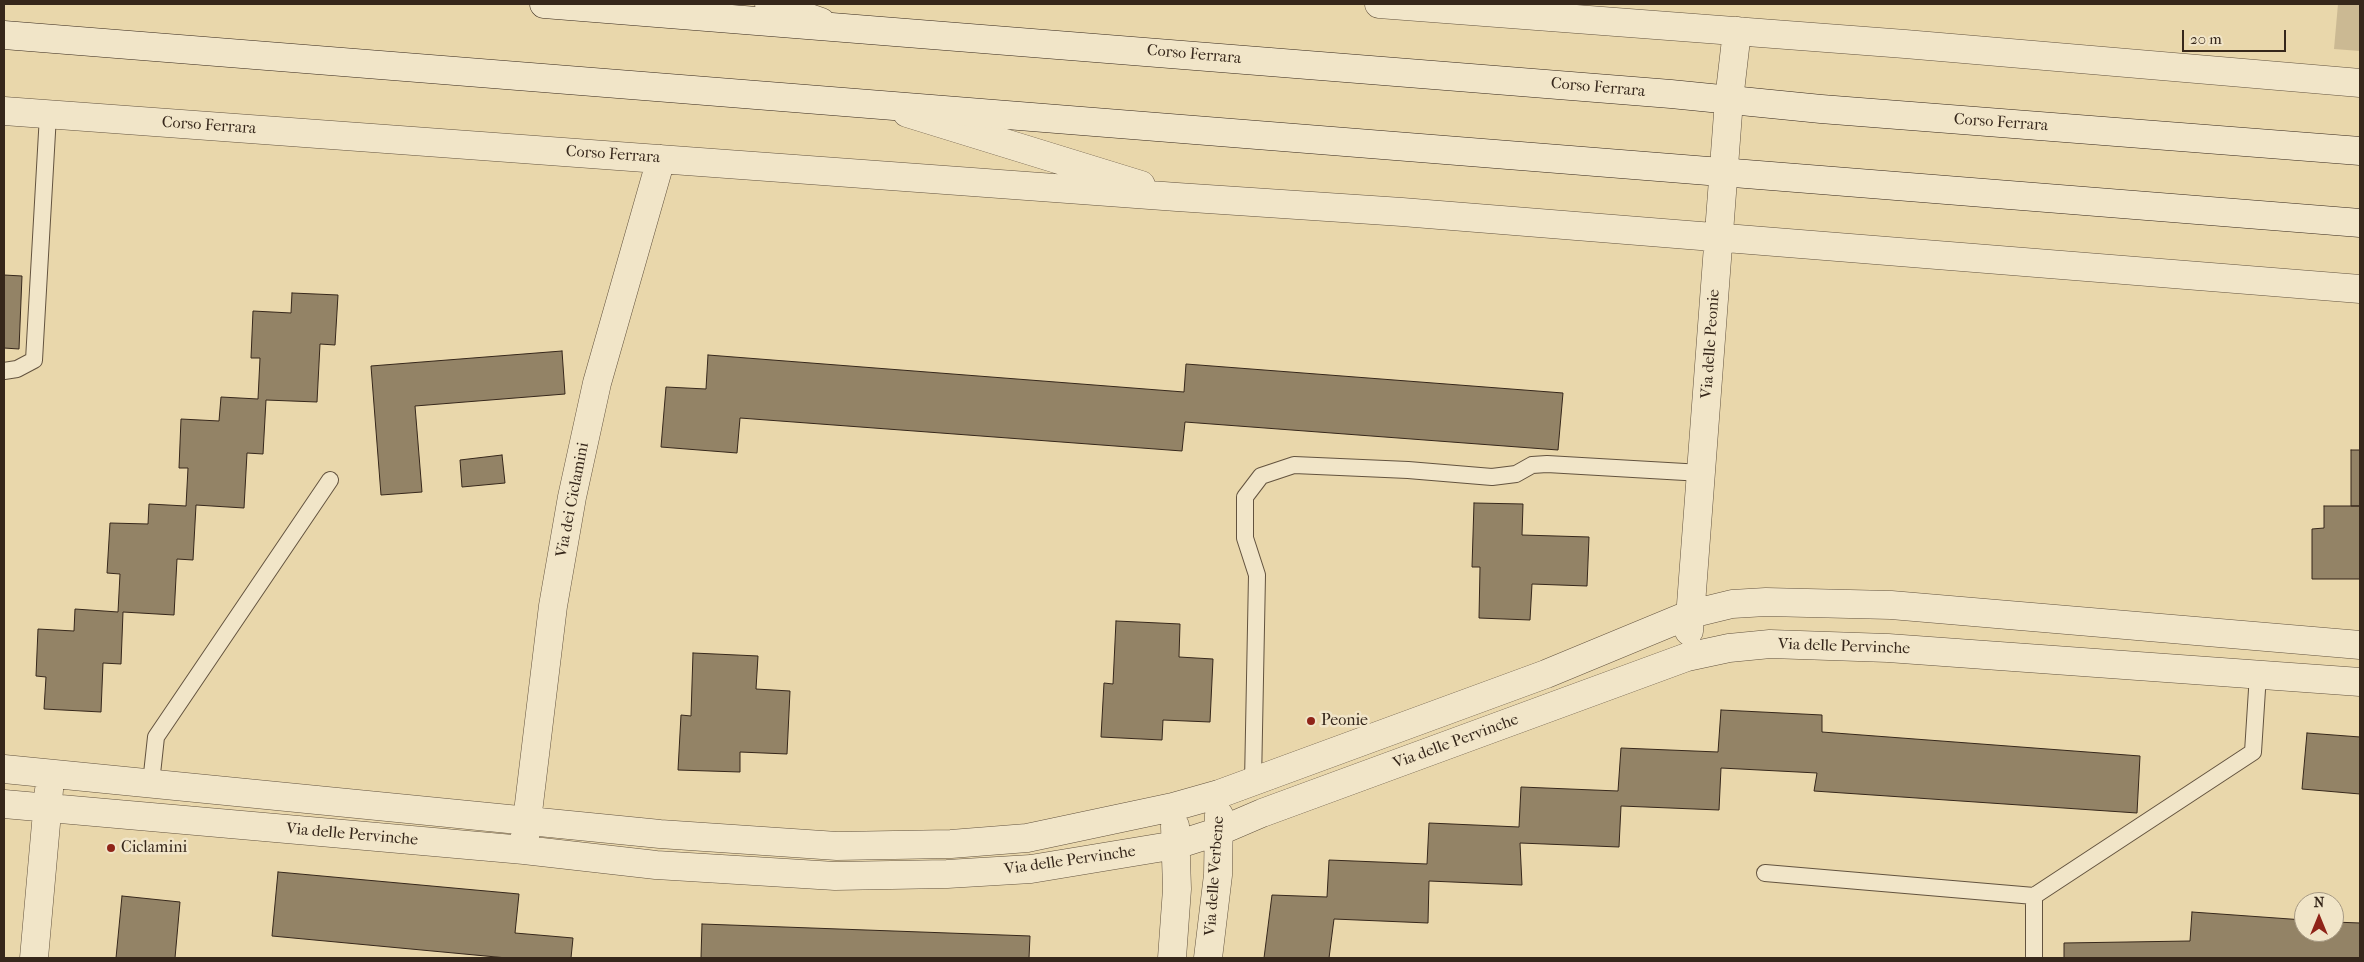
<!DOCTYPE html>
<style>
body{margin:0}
#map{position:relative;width:2364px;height:962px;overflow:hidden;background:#e9d7ab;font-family:"IM FELL French Canon",serif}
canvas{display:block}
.frame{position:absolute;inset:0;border:5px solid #36271b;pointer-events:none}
.north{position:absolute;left:2294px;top:892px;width:50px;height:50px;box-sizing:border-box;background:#f1e5c8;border:1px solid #a69983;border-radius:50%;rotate:0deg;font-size:14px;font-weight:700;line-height:20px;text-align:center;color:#36271b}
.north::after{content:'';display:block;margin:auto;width:18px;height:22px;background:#8f2418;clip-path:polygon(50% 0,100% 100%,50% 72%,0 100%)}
.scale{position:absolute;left:2182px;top:30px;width:104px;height:22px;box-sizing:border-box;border:2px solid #36271b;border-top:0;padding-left:6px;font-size:15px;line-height:18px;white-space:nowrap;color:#36271b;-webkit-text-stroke:4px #f1e5c8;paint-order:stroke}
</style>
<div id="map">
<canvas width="2364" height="962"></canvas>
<div class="frame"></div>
<div class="north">N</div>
<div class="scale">20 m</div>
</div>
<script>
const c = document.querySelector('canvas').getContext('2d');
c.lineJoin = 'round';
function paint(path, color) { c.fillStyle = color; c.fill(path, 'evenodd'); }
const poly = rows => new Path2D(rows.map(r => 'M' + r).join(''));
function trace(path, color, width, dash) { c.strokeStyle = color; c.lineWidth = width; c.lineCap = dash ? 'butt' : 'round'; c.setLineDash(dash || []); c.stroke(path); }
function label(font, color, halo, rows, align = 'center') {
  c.font = font + ' "IM FELL French Canon",serif'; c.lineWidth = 5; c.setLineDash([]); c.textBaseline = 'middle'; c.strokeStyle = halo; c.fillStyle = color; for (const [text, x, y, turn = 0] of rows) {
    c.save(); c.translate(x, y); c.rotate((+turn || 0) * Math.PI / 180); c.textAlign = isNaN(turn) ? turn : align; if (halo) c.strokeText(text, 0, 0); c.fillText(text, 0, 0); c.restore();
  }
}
const green = poly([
 [2338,4,2360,4,2360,51,2334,49]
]);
const building = poly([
 [4,275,22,276,19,349,4,348,4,275],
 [292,293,338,295,335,345,320,344,317,402,266,400,263,454,247,453,244,508,196,505,193,560,177,559,174,615,123,612,121,664,103,663,101,712,44,709,46,677,36,676,38,629,74,631,75,609,118,612,120,574,107,573,110,523,148,524,149,504,186,506,188,468,179,468,181,419,219,421,221,397,258,399,260,358,251,358,253,311,291,313,292,293],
 [562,351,565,394,415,406,422,492,381,495,371,366,562,351],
 [708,355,1184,392,1186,364,1563,393,1558,450,1185,422,1182,451,740,418,737,453,661,447,666,387,706,389,708,355],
 [2351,450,2360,450,2360,506,2351,506,2351,450],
 [502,455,505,483,462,487,460,460,502,455],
 [1474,503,1523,504,1522,535,1589,537,1587,586,1532,584,1530,620,1479,618,1480,567,1472,567,1474,503],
 [2324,506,2360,506,2360,579,2312,579,2312,529,2324,528,2324,506],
 [1116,621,1180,624,1179,657,1213,659,1210,722,1163,720,1162,740,1101,737,1104,683,1113,684,1116,621],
 [693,653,758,656,756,689,790,691,787,754,740,752,740,772,678,770,681,715,691,716,693,653],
 [1721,710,1822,715,1822,732,2140,756,2137,813,1814,791,1817,773,1721,768,1719,810,1621,806,1619,847,1520,843,1522,885,1429,881,1428,923,1334,919,1329,958,1264,958,1272,895,1327,897,1329,860,1427,864,1429,823,1519,827,1521,787,1618,791,1621,748,1718,752,1721,710],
 [2307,733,2360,737,2360,794,2302,789,2307,733],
 [278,872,519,894,515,933,573,938,571,958,507,958,272,936,278,872],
 [122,896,180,902,175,958,116,958,122,896],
 [2192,912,2304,920,2304,932,2334,932,2334,922,2360,923,2360,958,2064,958,2064,943,2190,941,2192,912],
 [702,924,1030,936,1029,958,701,958,702,924]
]);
const service = poly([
 [4,371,17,369,34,360,48,115],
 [1253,782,1257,575,1245,538,1245,497,1261,476,1294,465,1408,470,1492,477,1516,474,1532,465,1547,464,1702,473],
 [151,783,156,737,330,480],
 [1765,873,2034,896,2253,752,2258,674],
 [2034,958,2034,896]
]);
const minor = poly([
 [769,4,821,22],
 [1379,4,1905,44,2360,83],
 [4,111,1177,197,1402,212,2360,289],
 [907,113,1141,185],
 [1689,631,1729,100,1737,31],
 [4,769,660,834,837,846,951,844,1027,838,1173,807,1219,794,1546,674,1691,614,1732,604,1766,602,1891,605,2360,645],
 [4,804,524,850,656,865,835,876,947,874,1031,869,1176,845,1220,831,1262,813,1687,657,1729,648,1770,644,1888,648,2360,682],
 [525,837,553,606,572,497,597,383,661,159],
 [34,958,49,790],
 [1172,958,1177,889,1175,826],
 [1208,958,1218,875,1219,815]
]);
const secondary = poly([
 [544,4,1671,94,1821,109,2360,151],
 [4,35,2360,223]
]);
const markers = [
 [1311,721,5,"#8f2418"],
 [111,848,5,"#8f2418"]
];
const streetNames = [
 ["Corso Ferrara",1194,55,5],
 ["Corso Ferrara",1598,88,5],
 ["Corso Ferrara",2001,123,4],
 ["Corso Ferrara",209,126,4],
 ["Corso Ferrara",613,155,4],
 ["Via delle Peonie",1711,344,-86],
 ["Via dei Ciclamini",573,500,-79],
 ["Via delle Pervinche",1844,647,2],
 ["Via delle Pervinche",1456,742,-20],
 ["Via delle Pervinche",352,835,5],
 ["Via delle Pervinche",1070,861,-8],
 ["Via delle Verbene",1215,876,-86]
];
const poiNames = [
 ["Peonie",1321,721],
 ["Ciclamini",121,848]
];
paint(green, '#cbb993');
paint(building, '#938366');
trace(building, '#36271b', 1);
trace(service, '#63533f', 18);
trace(minor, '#63533f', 29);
trace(secondary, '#36271b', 29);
trace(service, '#f1e5c8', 16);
trace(minor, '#f1e5c8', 28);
trace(secondary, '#f1e5c8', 28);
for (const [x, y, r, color] of markers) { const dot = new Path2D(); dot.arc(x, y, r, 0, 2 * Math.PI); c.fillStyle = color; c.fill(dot); trace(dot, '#f1e5c8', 2); }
label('16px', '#36271b', '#f1e5c8', streetNames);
label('16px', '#36271b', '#f1e5c8', poiNames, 'left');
</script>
